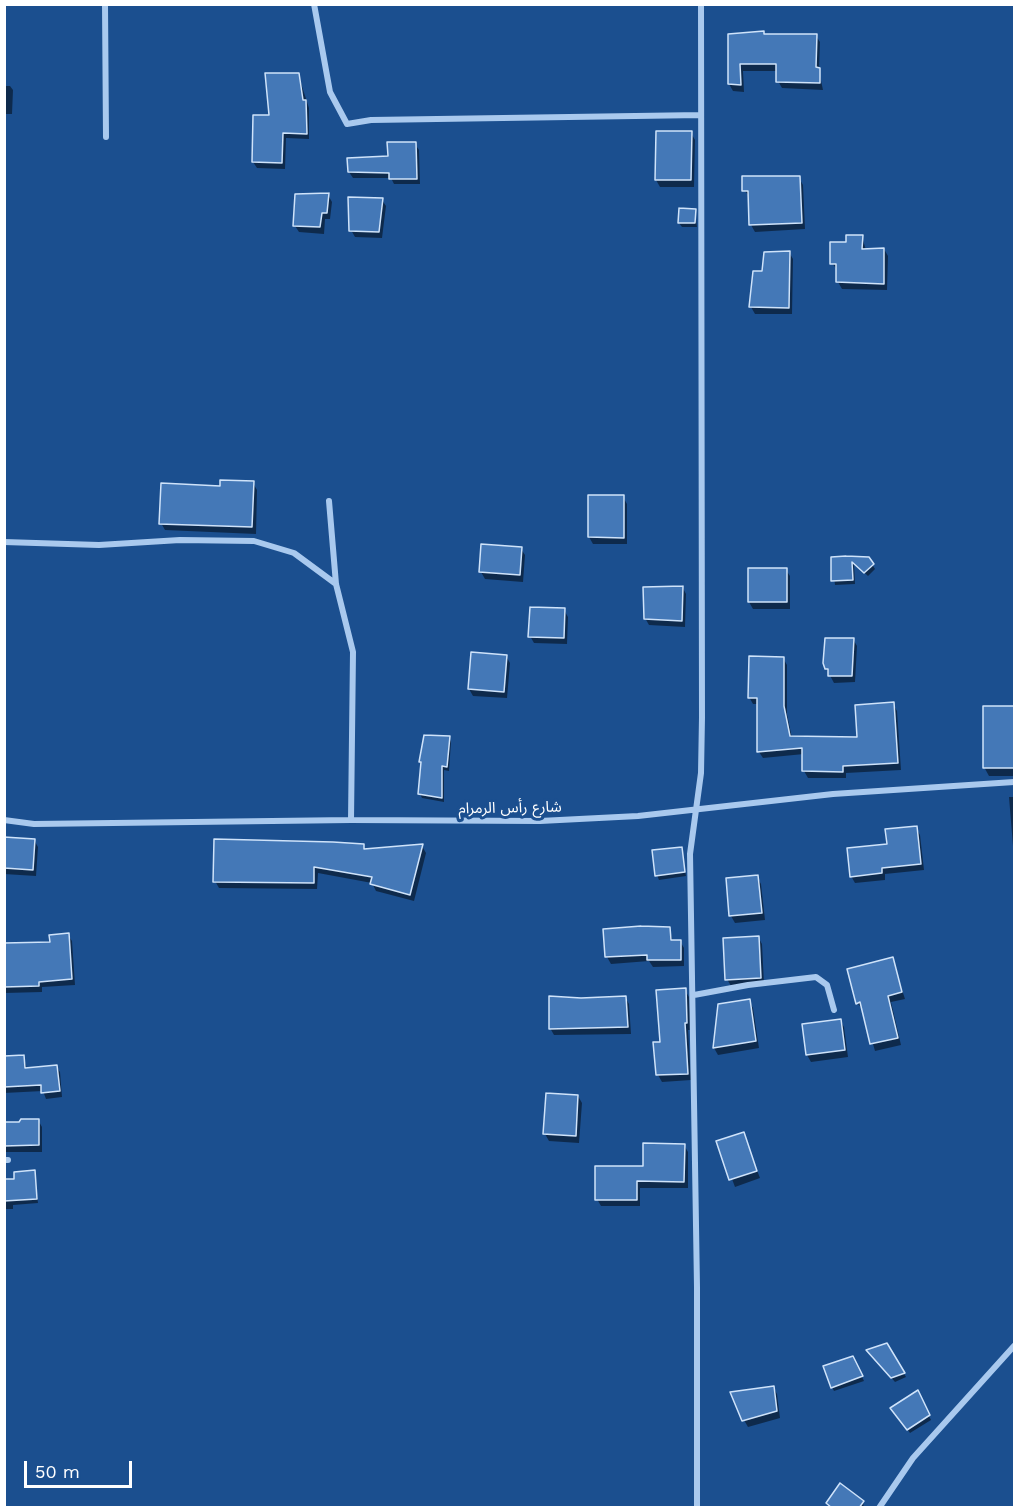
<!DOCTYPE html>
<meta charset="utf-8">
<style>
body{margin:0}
#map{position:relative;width:1019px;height:1512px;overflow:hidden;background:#1b4f8f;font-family:"Work Sans",sans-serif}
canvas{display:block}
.frame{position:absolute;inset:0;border:6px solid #fff;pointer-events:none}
.scale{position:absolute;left:24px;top:1461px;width:108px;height:27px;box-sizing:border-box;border:3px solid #fff;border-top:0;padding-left:8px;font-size:18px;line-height:21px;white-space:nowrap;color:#fff;-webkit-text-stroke:4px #1b4f8f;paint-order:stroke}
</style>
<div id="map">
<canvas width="1019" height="1512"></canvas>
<div class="frame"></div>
<div class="scale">50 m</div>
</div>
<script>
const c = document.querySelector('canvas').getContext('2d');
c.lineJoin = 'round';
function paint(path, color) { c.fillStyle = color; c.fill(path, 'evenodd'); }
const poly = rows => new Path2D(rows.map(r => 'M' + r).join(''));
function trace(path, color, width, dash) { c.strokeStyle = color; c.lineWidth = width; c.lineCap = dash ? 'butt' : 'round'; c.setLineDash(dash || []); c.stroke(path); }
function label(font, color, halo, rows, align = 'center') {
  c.font = font + ' "Work Sans","Noto Sans Arabic",sans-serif'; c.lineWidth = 6; c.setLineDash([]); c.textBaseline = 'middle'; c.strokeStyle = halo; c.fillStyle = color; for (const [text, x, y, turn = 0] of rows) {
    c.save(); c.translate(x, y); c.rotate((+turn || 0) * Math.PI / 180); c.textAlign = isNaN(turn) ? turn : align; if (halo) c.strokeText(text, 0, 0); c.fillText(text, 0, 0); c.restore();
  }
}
const shadow = poly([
 [730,35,816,36,820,42,819,71,823,90,782,88,778,81,778,71,743,71,744,92,733,91,729,84],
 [298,74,309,108,309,139,286,138,285,169,257,168,253,162,270,116],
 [4,86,10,86,13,90,12,114,4,114],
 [691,133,695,140,694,187,660,187,656,180],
 [415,144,419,150,420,184,394,184,391,178,353,178,349,172,390,158],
 [799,178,803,185,805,229,755,232,751,225,750,197,744,190],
 [328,195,332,202,330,219,325,219,324,234,299,232,295,226],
 [382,200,386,206,382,238,355,237,351,230],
 [695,211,697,227,682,227,679,223],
 [862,237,866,250,884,249,888,256,887,290,842,289,838,282,838,271,832,263,848,243],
 [789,252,793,259,792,314,755,314,751,307,764,272],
 [253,483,257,490,256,534,165,530,161,523],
 [623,497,627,504,627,544,593,544,589,537],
 [521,549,525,555,523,582,485,579,481,572],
 [868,558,875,569,868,576,854,563,855,584,835,585,832,559],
 [786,570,790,576,790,609,753,609,749,602],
 [683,588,686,594,685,627,649,625,645,618],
 [564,610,568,617,567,644,534,643,530,636],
 [853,639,857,646,855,682,834,683,826,668],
 [506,656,510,663,507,698,473,696,469,689],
 [783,658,787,665,787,714,792,738,859,738,893,704,897,711,901,770,846,773,846,778,808,778,804,771,804,754,763,758,759,752,759,704,753,704,749,697],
 [985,707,1014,707,1014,776,989,776,984,767],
 [449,737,451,742,449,771,444,770,444,802,422,798,420,794,423,765,421,762],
 [1009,797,1014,797,1014,849,1013,846],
 [916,828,920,835,924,870,885,874,885,880,855,883,851,876,889,845],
 [4,838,34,840,38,847,36,876,4,874],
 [363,846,366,850,422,846,426,853,414,901,376,891,372,883,318,873,317,889,219,888,215,881],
 [681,848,686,876,659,880,657,875],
 [757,877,761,884,765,920,735,923,731,916],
 [669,928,673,942,680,941,684,948,684,966,653,967,649,961,611,964,607,957,605,930],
 [68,935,72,941,75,985,42,987,42,992,5,993,4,944,51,944],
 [758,937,762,944,764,984,731,986,727,979],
 [892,959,905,999,891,1002,901,1045,875,1051,863,1009,857,1003],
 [685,990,689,997,691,1030,688,1030,691,1080,662,1082,658,1075,661,1043],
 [625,997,629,1004,631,1034,554,1035,550,1028,581,1000],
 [749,1001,753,1008,759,1048,718,1055,714,1048,719,1006],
 [840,1020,844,1027,848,1057,811,1062,807,1055,803,1025],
 [23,1056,27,1069,56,1066,60,1072,62,1097,46,1099,43,1091,4,1093,4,1057],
 [578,1096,582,1103,579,1143,549,1141,545,1134],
 [38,1120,42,1127,42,1152,6,1152,4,1123],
 [743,1134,760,1178,735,1187,718,1142],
 [684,1145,688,1152,688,1188,640,1188,640,1206,601,1206,597,1199],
 [34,1172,38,1203,13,1205,13,1209,4,1209,4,1181,16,1180],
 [886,1344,906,1377,895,1382,871,1354],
 [855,1362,864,1381,834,1391,832,1387],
 [773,1387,777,1394,780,1418,748,1427,744,1420],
 [917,1392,931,1420,910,1433,895,1412],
 [863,1502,864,1508,831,1508,828,1503]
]);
const building = poly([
 [764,31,764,34,817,34,816,67,820,68,820,83,776,82,776,64,740,64,741,85,728,84,728,34,764,31],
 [265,73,299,73,303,100,306,100,307,134,283,133,282,163,252,162,253,115,269,115,265,73],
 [656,131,692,131,691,180,655,180,656,131],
 [387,142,416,142,417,179,389,179,389,173,348,172,347,158,388,156,387,142],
 [742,176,800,176,802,223,749,225,748,191,742,191,742,176],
 [329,193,327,213,322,213,320,227,293,226,295,194,329,193],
 [348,197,383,198,379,232,349,231,348,197],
 [679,208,696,209,695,223,678,223,679,208],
 [846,235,863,235,862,249,884,248,884,284,836,282,836,264,830,264,830,242,846,242,846,235],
 [790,251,789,308,749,307,753,271,762,271,764,252,790,251],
 [220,480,254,481,252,527,159,524,161,483,220,486,220,480],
 [588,495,624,495,624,538,588,537,588,495],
 [481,544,522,547,520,575,479,572,481,544],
 [846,556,869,557,874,564,864,573,852,562,853,580,831,581,831,557,846,556],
 [748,568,787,568,787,602,748,602,748,568],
 [683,586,682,621,644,619,643,587,683,586],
 [530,607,565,608,564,638,528,637,530,607],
 [825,638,854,638,852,676,828,676,828,669,825,669,823,663,825,638],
 [471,652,507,655,504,692,468,689,471,652],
 [749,656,784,657,784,706,790,736,857,737,855,705,894,702,898,763,843,766,843,772,802,771,802,748,757,752,757,698,748,698,749,656],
 [983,706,1014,706,1014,768,983,768,983,706],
 [424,735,450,736,447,767,442,766,442,798,418,794,421,762,419,762,424,735],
 [917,826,921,864,882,868,882,873,850,877,847,848,887,844,885,829,917,826],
 [4,837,35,839,33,870,4,868,4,837],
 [214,839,333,842,364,844,364,849,423,844,410,895,370,884,372,877,314,867,314,883,213,882,214,839],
 [682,847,685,872,655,876,652,850,682,847],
 [758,875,762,913,729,916,726,878,758,875],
 [641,926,670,927,671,940,681,940,681,960,647,960,647,955,605,957,603,929,641,926],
 [69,933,72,979,39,982,39,986,4,987,4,943,50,942,49,935,69,933],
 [759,936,761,978,725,980,723,938,759,936],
 [893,957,902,992,888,996,898,1038,870,1044,860,1002,856,1004,847,969,893,957],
 [686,988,687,1023,685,1023,688,1074,656,1075,653,1042,660,1042,656,990,686,988],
 [549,996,581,998,626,996,628,1027,549,1029,549,996],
 [750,999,756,1041,713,1048,718,1004,750,999],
 [841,1019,845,1050,806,1055,802,1024,841,1019],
 [24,1055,25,1068,57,1065,60,1091,41,1093,41,1085,4,1087,4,1056,24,1055],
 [546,1093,578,1095,576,1136,543,1134,546,1093],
 [21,1119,39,1119,39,1145,4,1146,4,1122,19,1122,21,1119],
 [744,1132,757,1171,729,1180,716,1141,744,1132],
 [643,1143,685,1144,684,1182,637,1181,637,1200,595,1200,595,1166,643,1166,643,1143],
 [35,1170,37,1199,4,1201,4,1179,14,1179,14,1172,35,1170],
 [887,1343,905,1373,891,1378,866,1350,887,1343],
 [853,1356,863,1376,831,1388,823,1366,853,1356],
 [774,1386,777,1411,742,1421,730,1392,774,1386],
 [918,1390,930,1415,907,1430,890,1408,918,1390],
 [840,1483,864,1501,859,1508,832,1508,826,1503,840,1483]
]);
const minor = poly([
 [105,4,106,137],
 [314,4,330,92,347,124,371,120,701,115],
 [329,501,336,584,353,652,351,820],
 [4,542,99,545,180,540,254,541,294,553,336,584],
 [4,820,34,824,351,820,540,821,638,816,833,794,1014,782],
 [694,995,748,985,816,977,827,985,834,1010],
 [4,1160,8,1160],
 [697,1508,697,1287,690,854,701,773,702,717,701,4],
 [879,1508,913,1458,1014,1346]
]);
const streetNames = [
 ["شارع رأس الرمرام",510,808,-1]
];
paint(shadow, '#0007');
paint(building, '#4478b7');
trace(building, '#cfe3fa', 1.5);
trace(minor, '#a9c9ee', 6);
label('15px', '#fff', '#1b4f8f', streetNames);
</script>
